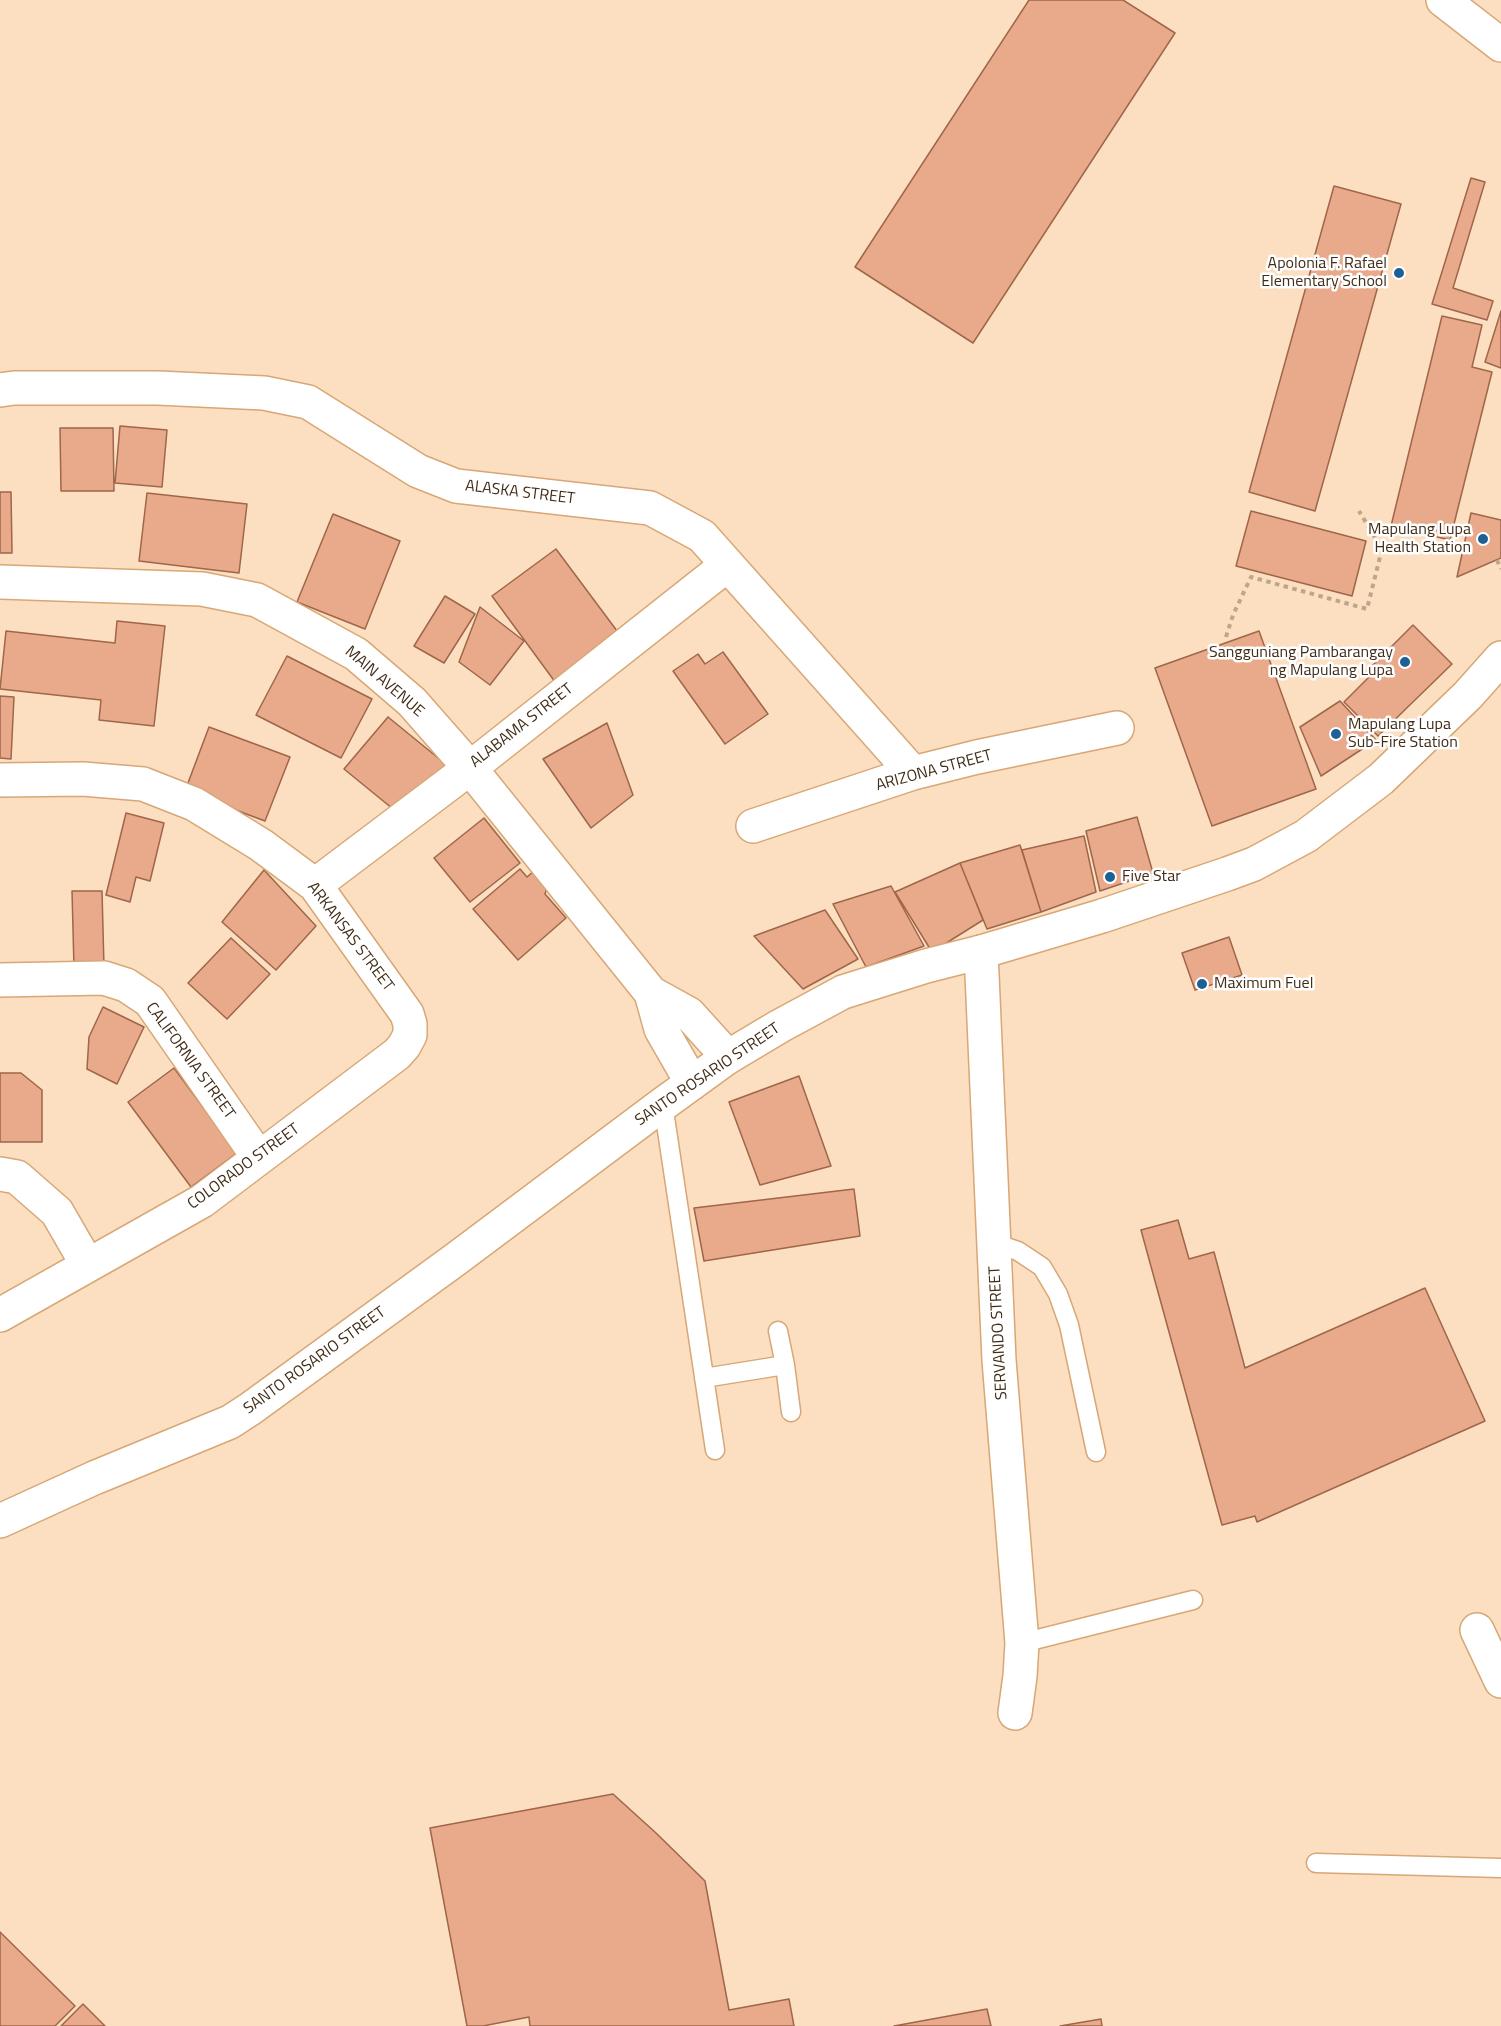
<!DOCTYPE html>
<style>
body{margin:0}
canvas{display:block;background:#fcdec0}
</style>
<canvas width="1501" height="2026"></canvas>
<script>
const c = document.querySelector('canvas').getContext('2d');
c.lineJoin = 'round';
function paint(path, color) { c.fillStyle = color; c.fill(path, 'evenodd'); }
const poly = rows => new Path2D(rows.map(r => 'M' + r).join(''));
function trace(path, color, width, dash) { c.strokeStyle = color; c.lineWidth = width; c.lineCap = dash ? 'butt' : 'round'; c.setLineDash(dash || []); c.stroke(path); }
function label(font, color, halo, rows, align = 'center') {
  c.font = font + ' "Titillium Web",sans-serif'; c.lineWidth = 5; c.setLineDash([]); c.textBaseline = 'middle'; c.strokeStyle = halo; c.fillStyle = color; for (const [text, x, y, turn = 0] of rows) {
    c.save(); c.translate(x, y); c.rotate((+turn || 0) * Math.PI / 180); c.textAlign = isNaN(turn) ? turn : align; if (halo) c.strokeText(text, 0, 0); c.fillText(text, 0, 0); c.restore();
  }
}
const building = poly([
 [1029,0,1123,0,1175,33,973,343,855,267,1029,0],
 [1471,178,1485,182,1453,288,1493,301,1487,320,1432,304,1471,178],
 [1334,186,1401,204,1315,511,1249,492,1334,186],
 [1501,311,1501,368,1485,362,1501,311],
 [1442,316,1482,325,1472,367,1492,372,1450,540,1391,526,1442,316],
 [120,426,167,430,162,487,115,483,120,426],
 [60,428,113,428,114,491,61,491,60,428],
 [0,492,11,492,12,553,0,553,0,492],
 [147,493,247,504,239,573,139,561,147,493],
 [1251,511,1366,541,1352,596,1236,566,1251,511],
 [1471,513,1501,520,1501,558,1457,577,1471,513],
 [333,514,400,541,365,629,297,602,333,514],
 [556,549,626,643,561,690,492,596,556,549],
 [445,596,475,614,444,663,414,646,445,596],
 [480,607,524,641,490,685,459,662,480,607],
 [117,621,165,626,154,726,99,720,101,700,0,689,6,631,115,643,117,621],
 [1413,625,1452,664,1378,736,1344,702,1370,676,1366,672,1413,625],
 [1259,631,1316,789,1212,826,1155,668,1259,631],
 [723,652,768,714,725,744,673,671,698,654,705,664,723,652],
 [287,656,372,699,341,758,256,715,287,656],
 [0,696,14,697,11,759,0,758,0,696],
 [1340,701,1376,740,1321,776,1300,727,1340,701],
 [388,717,448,766,404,818,344,769,388,717],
 [607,723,633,795,591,828,543,759,607,723],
 [209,727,290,757,265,821,185,791,209,727],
 [126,813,164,823,150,881,136,877,130,902,106,895,126,813],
 [1137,817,1153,873,1100,891,1086,831,1137,817],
 [484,818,520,863,470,902,434,858,484,818],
 [1084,836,1096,892,1041,912,1022,850,1084,836],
 [1020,845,1041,912,987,929,960,863,1020,845],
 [960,863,983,920,932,952,895,892,960,863],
 [520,869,527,877,535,870,548,884,545,894,566,918,518,960,473,909,520,869],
 [264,870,316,926,276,970,222,922,264,870],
 [891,886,924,946,866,967,833,904,891,886],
 [72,891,102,891,104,967,74,968,72,891],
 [825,910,858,959,803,989,754,936,825,910],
 [1229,937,1242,975,1195,990,1182,953,1229,937],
 [231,938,270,974,227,1019,188,983,231,938],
 [103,1007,144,1027,117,1084,87,1069,89,1037,103,1007],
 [174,1068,237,1153,191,1187,128,1102,174,1068],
 [0,1073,21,1073,42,1090,42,1142,0,1142,0,1073],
 [799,1076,831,1166,760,1185,729,1102,799,1076],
 [854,1189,860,1236,704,1261,694,1208,854,1189],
 [1178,1220,1189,1259,1214,1252,1245,1368,1425,1288,1485,1421,1257,1522,1255,1516,1222,1525,1141,1230,1178,1220],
 [613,1794,656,1833,705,1881,729,2010,789,1999,794,2026,530,2026,529,2017,483,2026,467,2026,430,1828,613,1794],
 [0,1932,75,2006,55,2026,0,2026,0,1932],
 [83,2004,105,2026,61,2026,83,2004],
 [987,2009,991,2026,894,2026,987,2009],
 [1101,2019,1102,2026,1060,2026,1101,2019]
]);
const path = poly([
 [1497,560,1501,569],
 [1226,637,1233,615,1251,577,1367,609,1382,549,1359,511]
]);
const lane = poly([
 [663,1104,715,1450],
 [994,1243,1018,1251,1042,1267,1058,1294,1069,1325,1096,1452],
 [778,1331,785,1365,791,1412],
 [704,1378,785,1365],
 [1022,1643,1193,1600],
 [1316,1863,1501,1868]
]);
const street = poly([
 [0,390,14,388,158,388,264,393,308,402,418,471,456,486,650,508,702,536,913,773],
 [0,582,202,589,257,600,356,654,412,702,470,768,651,993,661,1029,692,1083],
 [0,780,83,779,143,784,194,804,261,845,315,885,407,1014,410,1024,410,1035,404,1046,397,1054,202,1201,0,1315],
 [753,826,913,773,977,757,1117,728],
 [315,885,470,768,727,565],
 [981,952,999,1360,1022,1643,1020,1676,1015,1713],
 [0,980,104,978,126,985,150,1001,259,1158],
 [651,993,689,1014,728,1057],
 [0,1174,17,1177,57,1212,87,1264],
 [1477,1630,1501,1681]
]);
const secondary = poly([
 [1443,0,1501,45],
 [0,1521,94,1478,230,1422,250,1409,456,1259,663,1104,728,1057,780,1026,843,992,926,966,981,952,1102,916,1227,874,1254,864,1306,836,1381,779,1468,695,1501,658]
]);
const markers = [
 [1399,273,6,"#1d6095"],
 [1483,539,6,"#1d6095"],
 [1405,662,6,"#1d6095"],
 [1336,734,6,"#1d6095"],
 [1110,877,6,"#1d6095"],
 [1202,984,6,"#1d6095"]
];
const poiNames = [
 ["Apolonia F. Rafael",1387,264],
 ["Elementary School",1387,282],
 ["Mapulang Lupa",1471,530],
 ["Health Station",1471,548],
 ["Sangguniang Pambarangay",1393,653],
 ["ng Mapulang Lupa",1393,671],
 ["Mapulang Lupa",1348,725,"left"],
 ["Sub-Fire Station",1348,743,"left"],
 ["Five Star",1122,877,"left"],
 ["Maximum Fuel",1214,984,"left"]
];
const streetNames = [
 ["ALASKA STREET",520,493,7],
 ["MAIN AVENUE",384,682,41],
 ["ALABAMA STREET",522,726,-38],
 ["ARIZONA STREET",934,771,-15],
 ["ARKANSAS STREET",350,937,53],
 ["CALIFORNIA STREET",190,1061,54],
 ["SANTO ROSARIO STREET",708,1075,-34],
 ["COLORADO STREET",244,1167,-36],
 ["SERVANDO STREET",999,1333,-93],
 ["SANTO ROSARIO STREET",315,1361,-36]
];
paint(building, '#e9aa8c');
trace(building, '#9f6649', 1.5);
trace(lane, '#d7a776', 21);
trace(street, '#d7a776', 36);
trace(secondary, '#d7a776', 36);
trace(path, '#c0a58a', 4, [4.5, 4.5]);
trace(lane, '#fff', 18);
trace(street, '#fff', 33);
trace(secondary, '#fff', 33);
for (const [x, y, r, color] of markers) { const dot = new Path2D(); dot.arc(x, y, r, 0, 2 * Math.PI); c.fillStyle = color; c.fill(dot); trace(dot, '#fff', 2); }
label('16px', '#412d19', '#fff', poiNames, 'right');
label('16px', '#412d19', '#fff', streetNames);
</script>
